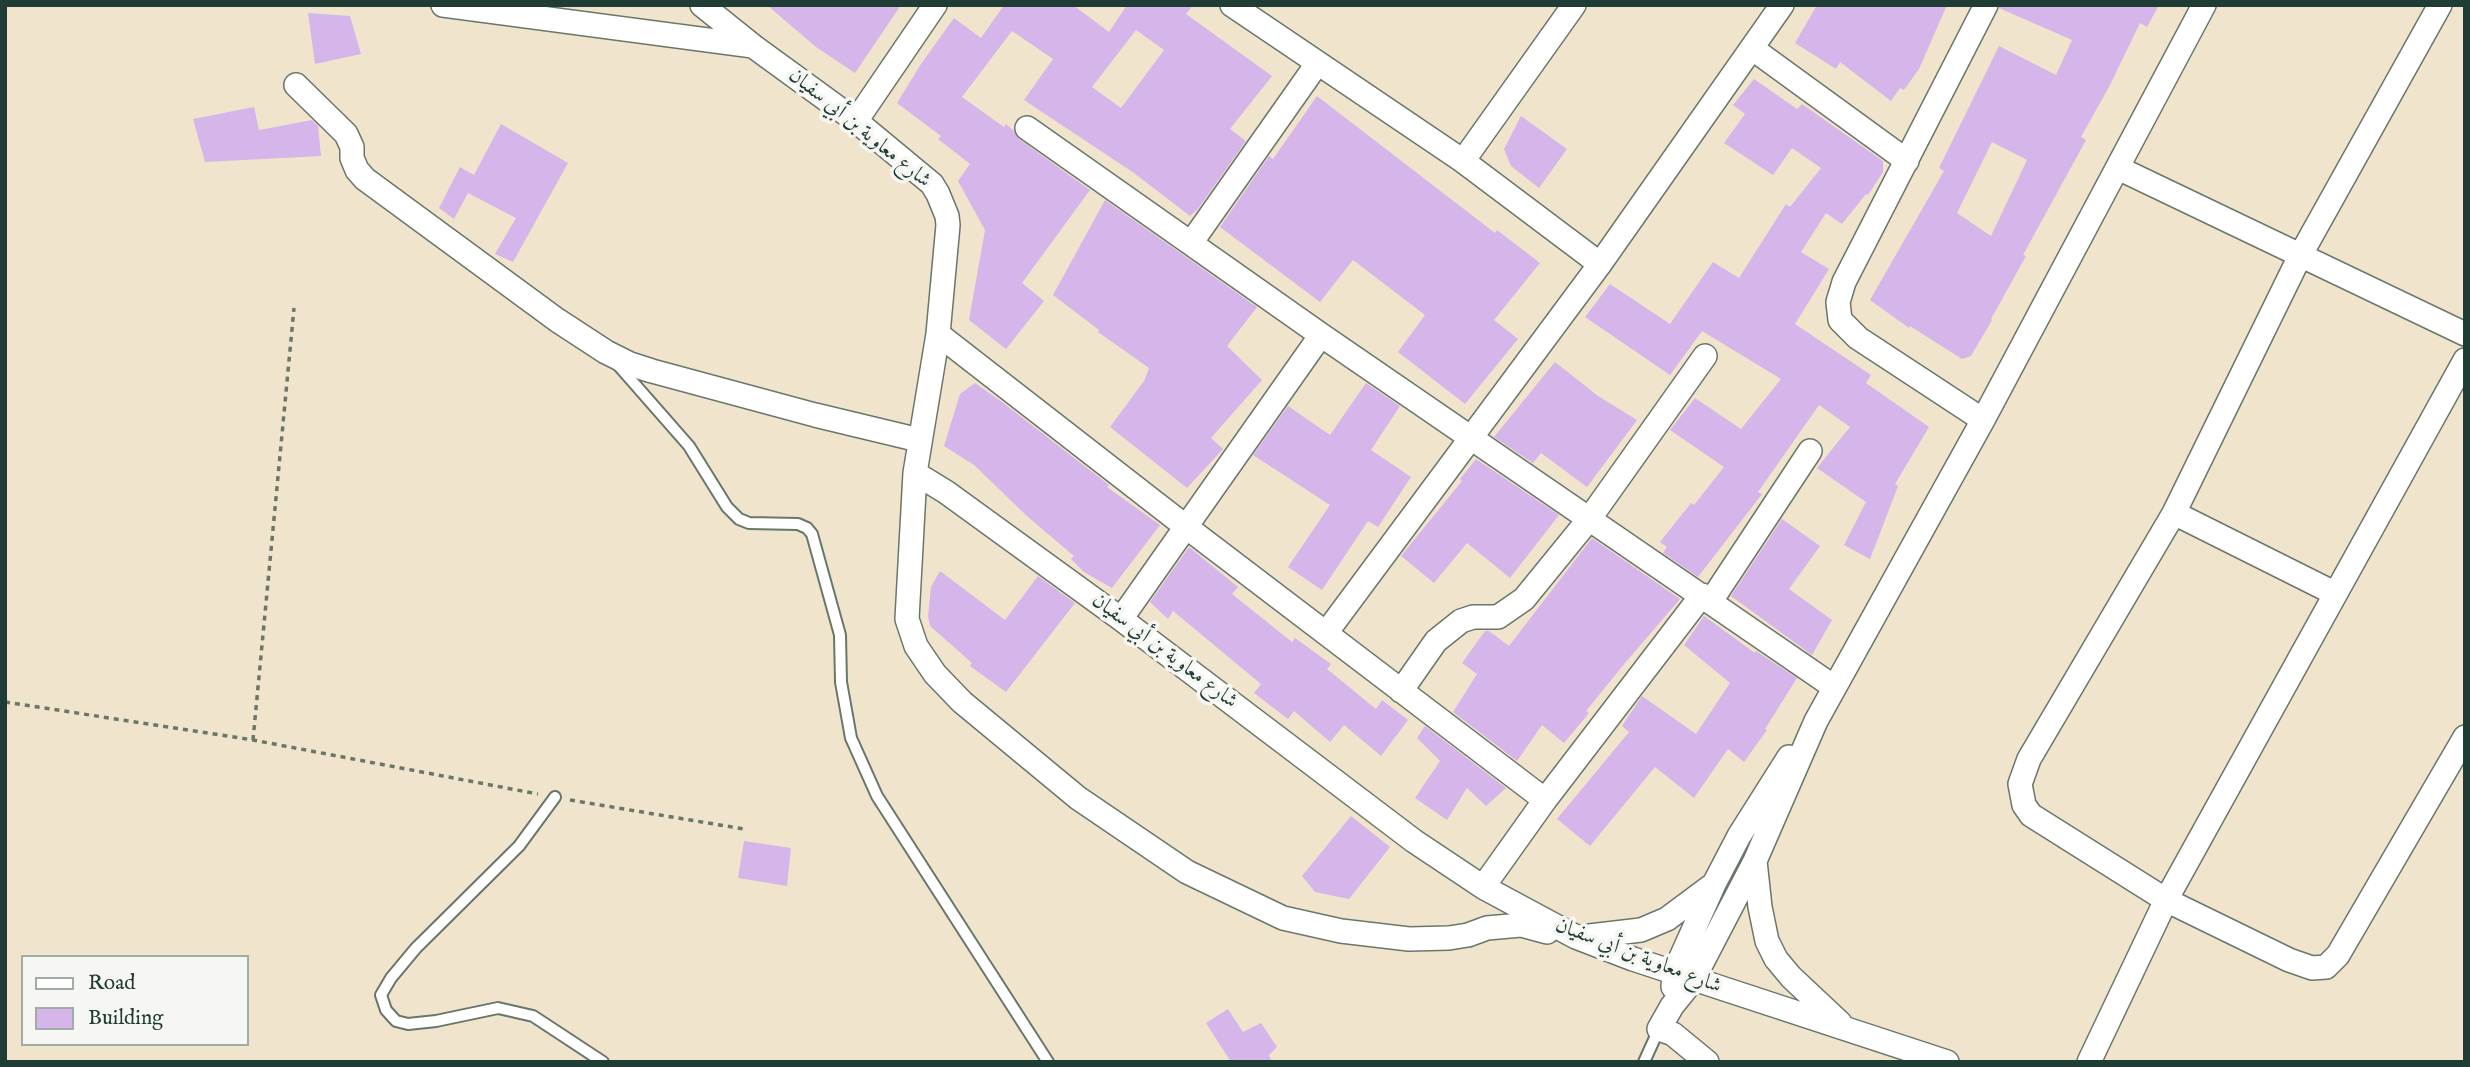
<!DOCTYPE html>
<meta charset="utf-8">
<style>
body{margin:0}
#map{position:relative;width:2470px;height:1067px;overflow:hidden;background:#f1e4cd;font-family:"IM FELL English",serif}
canvas{display:block}
.frame{position:absolute;inset:0;border:7px solid #1f3d34;pointer-events:none}
.legend{position:absolute;left:21px;top:955px;width:228px;height:91px;box-sizing:border-box;background:#f6f6f2;border:2px solid #a0aca6;margin:0;padding:9px 12px;list-style:none;font-size:21px;color:#1f3d34}
.legend li{display:flex;align-items:center;gap:14px;height:35px}
.legend b{width:35px;border:2px solid #a0aca6}
</style>
<div id="map">
<canvas width="2470" height="1067"></canvas>
<div class="frame"></div>
<ul class="legend">
<li><b style="height:9px;background:#fff"></b>Road</li>
<li><b style="height:19px;background:#d5b5ea"></b>Building</li>
</ul>
</div>
<script>
const c = document.querySelector('canvas').getContext('2d');
c.lineJoin = 'round';
function paint(path, color) { c.fillStyle = color; c.fill(path, 'evenodd'); }
const poly = rows => new Path2D(rows.map(r => 'M' + r).join(''));
function trace(path, color, width, dash) { c.strokeStyle = color; c.lineWidth = width; c.lineCap = dash ? 'butt' : 'round'; c.setLineDash(dash || []); c.stroke(path); }
function label(font, color, halo, rows, align = 'center') {
  c.font = font + ' "IM FELL English",Amiri,serif'; c.lineWidth = 7; c.setLineDash([]); c.textBaseline = 'middle'; c.strokeStyle = halo; c.fillStyle = color; for (const [text, x, y, turn = 0] of rows) {
    c.save(); c.translate(x, y); c.rotate((+turn || 0) * Math.PI / 180); c.textAlign = isNaN(turn) ? turn : align; if (halo) c.strokeText(text, 0, 0); c.fillText(text, 0, 0); c.restore();
  }
}
const building = poly([
 [767,5,901,5,855,73,816,47],
 [1004,5,1073,5,1109,32,1127,5,1193,5,1186,14,1272,76,1230,129,1246,141,1197,210,1190,216,1134,173,1024,100,1053,59,1012,31,962,97,1004,127,1006,124,1013,130,1019,139,1090,190,1022,283,1044,301,1006,349,969,320,985,230,958,181,970,164,938,139,941,136,897,103,921,64,954,18,981,38],
 [1136,30,1164,50,1121,108,1092,87],
 [1817,5,1947,5,1919,69,1904,90,1900,88,1891,101,1840,62,1836,69,1795,43],
 [2000,5,2159,5,2147,27,2140,23,2110,85,2081,137,2086,140,2023,255,2026,256,1991,319,1992,320,1971,356,1962,359,1910,326,1909,328,1870,300,1944,171,1939,168,1999,46,2056,75,2072,40,1999,8],
 [1992,142,2027,160,1991,236,1957,213],
 [308,13,350,16,361,54,315,64],
 [1754,79,1797,109,1802,104,1883,161,1883,172,1868,195,1866,194,1842,224,1826,213,1801,252,1829,269,1795,324,1871,375,1866,383,1929,427,1895,484,1898,486,1870,559,1844,545,1866,502,1817,468,1850,427,1819,405,1758,492,1762,494,1698,577,1663,553,1667,547,1660,542,1691,503,1694,505,1724,467,1670,430,1695,398,1741,429,1781,379,1702,331,1670,375,1585,317,1610,284,1670,324,1713,262,1739,278,1786,204,1790,207,1821,168,1792,148,1773,175,1724,143,1745,114,1733,105],
 [1317,96,1495,233,1497,230,1540,263,1494,320,1518,339,1465,404,1398,352,1425,315,1353,260,1320,302,1220,227,1269,156,1273,159],
 [254,107,259,130,312,120,318,126,321,156,205,162,193,119],
 [1521,116,1567,149,1539,188,1511,166,1504,149],
 [501,124,568,163,513,262,495,254,516,218,468,193,454,219,439,208,460,167,474,175],
 [1105,200,1257,307,1227,346,1262,380,1211,438,1223,449,1187,488,1110,427,1144,381,1149,368,1098,332,1099,330,1053,295],
 [1555,362,1598,396,1637,420,1587,487,1541,453,1533,463,1494,437],
 [975,383,1002,402,1109,485,1107,487,1160,525,1112,588,1084,572,1071,559,1074,556,1028,517,974,465,944,446,960,394],
 [1366,383,1400,406,1371,450,1411,477,1378,527,1368,521,1322,590,1288,567,1330,505,1253,455,1288,406,1330,435],
 [1476,459,1559,515,1510,578,1467,543,1434,583,1401,556,1462,481,1460,479],
 [1782,519,1820,546,1789,589,1832,620,1812,655,1731,596],
 [1592,538,1680,599,1625,663,1586,711,1589,713,1564,743,1542,725,1517,761,1453,712,1477,674,1462,663,1485,631,1489,631,1509,646],
 [1189,547,1238,587,1232,594,1292,642,1295,638,1331,664,1327,669,1376,709,1382,700,1408,720,1381,756,1344,725,1330,742,1294,711,1288,719,1254,693,1261,684,1173,611,1168,619,1150,602],
 [940,571,1005,620,1038,576,1075,603,1006,692,970,666,972,663,930,626,928,616,931,587],
 [1704,616,1755,653,1756,651,1797,678,1765,729,1767,730,1744,762,1728,749,1694,798,1655,767,1590,846,1557,819,1629,732,1622,726,1642,696,1696,734,1730,683,1684,645],
 [1425,726,1506,788,1486,806,1467,788,1447,820,1415,798,1440,761,1417,738],
 [1351,816,1390,847,1349,899,1315,892,1302,876],
 [744,841,791,848,787,886,738,878],
 [1228,1009,1243,1032,1261,1023,1277,1047,1269,1055,1272,1062,1231,1062,1206,1023]
]);
const path = poly([
 [5,702,253,740,538,794],
 [253,740,294,308],
 [570,800,744,829]
]);
const lane = poly([
 [618,365,689,446,727,507,739,519,749,523,798,524,807,528,812,534,840,635,841,682,851,738,877,796,1048,1062],
 [555,797,519,846,416,948,391,978,381,995,386,1010,396,1021,408,1024,436,1021,498,1008,533,1016,603,1062],
 [1644,1062,1659,1029]
]);
const street = poly([
 [443,5,753,46],
 [702,5,753,46,856,121,932,184,938,194,947,216,948,225,938,334,915,473,946,492,1121,619,1414,841,1483,887,1576,937,1633,959,1947,1062],
 [1232,5,1463,161,1600,264],
 [2440,5,2300,256,2174,513,2029,759,2020,784,2024,805,2031,815,2166,900,2289,960,2312,968,2326,967,2338,955,2465,737],
 [1753,49,1907,161],
 [296,85,346,134,352,147,352,158,357,170,365,179,557,320,606,352,630,364,652,371,815,415,919,440],
 [856,121,935,5],
 [1027,128,1321,335,1834,687],
 [1463,161,1574,5],
 [2118,168,2465,334],
 [1191,243,1317,64],
 [938,334,1185,526,1545,800],
 [1983,420,1858,338,1840,320,1838,302,1844,282,1986,5],
 [915,473,907,619,916,646,935,674,962,702,1078,798,1187,872,1283,918,1341,931,1409,939,1449,938,1468,935,1487,928,1521,925,1547,932],
 [2174,513,2334,593],
 [1711,601,1810,451],
 [1121,619,1321,335],
 [1326,633,1600,264,1782,5],
 [1401,691,1436,641,1461,621,1473,617,1498,617,1524,599,1590,518,1705,356],
 [1755,861,1760,907,1767,941,1776,959,1791,977,1840,1023],
 [1483,887,1545,800,1702,595],
 [1581,937,1641,930,1667,919,1714,884],
 [1673,987,1674,973,1714,884,1739,836,1789,757],
 [1707,1062,1673,1034,1659,1029,1672,1006,1693,980,1755,861,1816,721,1983,420,2204,5],
 [2089,1062,2166,900,2465,360]
]);
const streetNames = [
 ["شارع معاوية بن أبي سفيان",859,129,39],
 ["شارع معاوية بن أبي سفيان",1164,652,37],
 ["شارع معاوية بن أبي سفيان",1638,957,21]
];
paint(building, '#d5b5ea');
trace(lane, '#68776a', 14);
trace(street, '#68776a', 26);
trace(path, '#68776a', 3.5, [5, 5]);
trace(lane, '#fff', 10);
trace(street, '#fff', 23);
label('21px', '#1f3d34', '#f6f6f2', streetNames);
</script>
